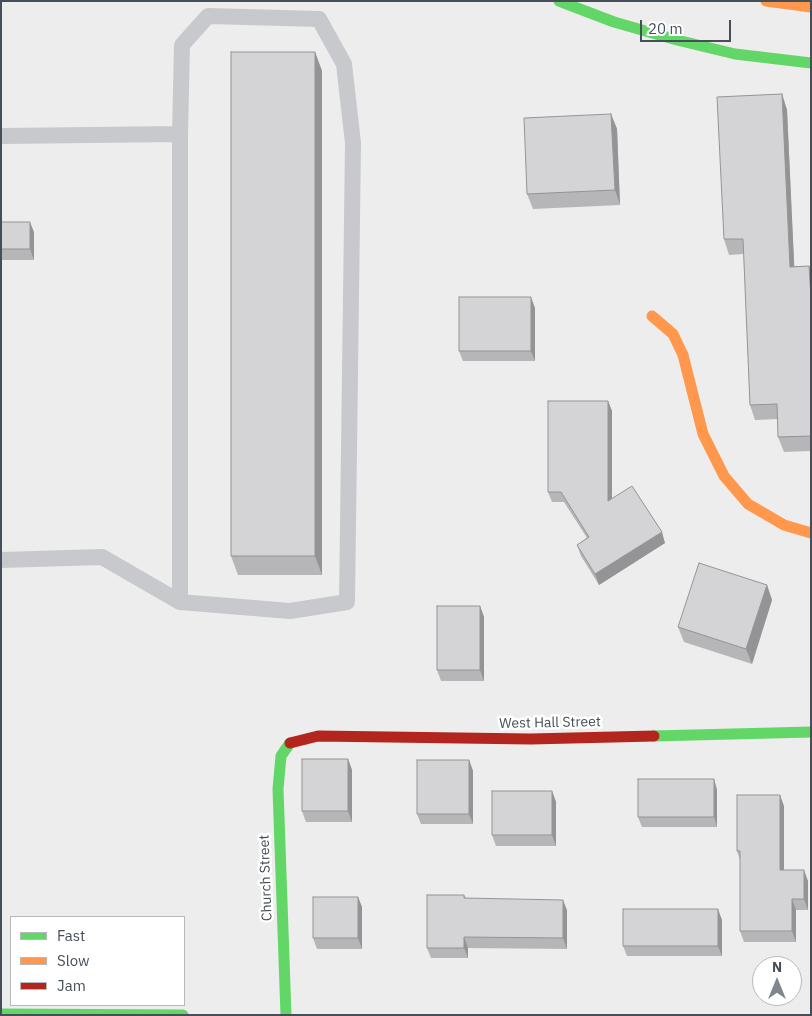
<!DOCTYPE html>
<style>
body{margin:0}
#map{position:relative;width:812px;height:1016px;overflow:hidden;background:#eeeded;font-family:"IBM Plex Sans",sans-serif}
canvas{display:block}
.frame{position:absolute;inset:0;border:2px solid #464f58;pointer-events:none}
.legend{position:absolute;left:10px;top:916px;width:175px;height:90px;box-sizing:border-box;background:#fff;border:1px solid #b5b9bc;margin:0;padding:6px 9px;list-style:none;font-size:15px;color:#464f58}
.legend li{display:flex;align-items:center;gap:10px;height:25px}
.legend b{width:25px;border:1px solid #b5b9bc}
.north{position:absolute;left:752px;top:956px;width:50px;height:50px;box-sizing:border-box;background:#fff;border:1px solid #b5b9bc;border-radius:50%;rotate:0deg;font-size:14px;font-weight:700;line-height:20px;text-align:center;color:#464f58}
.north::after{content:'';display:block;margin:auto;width:18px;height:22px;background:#81868c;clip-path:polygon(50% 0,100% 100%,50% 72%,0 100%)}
.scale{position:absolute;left:640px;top:20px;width:91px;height:22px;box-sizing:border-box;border:2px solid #464f58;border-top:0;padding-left:6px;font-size:15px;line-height:18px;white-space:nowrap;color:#464f58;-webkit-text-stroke:4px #fff;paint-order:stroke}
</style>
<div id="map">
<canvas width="812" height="1016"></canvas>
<div class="frame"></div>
<ul class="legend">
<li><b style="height:6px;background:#63d668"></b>Fast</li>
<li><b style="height:6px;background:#ff974d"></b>Slow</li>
<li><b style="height:6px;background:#b3261e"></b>Jam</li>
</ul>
<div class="north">N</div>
<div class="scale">20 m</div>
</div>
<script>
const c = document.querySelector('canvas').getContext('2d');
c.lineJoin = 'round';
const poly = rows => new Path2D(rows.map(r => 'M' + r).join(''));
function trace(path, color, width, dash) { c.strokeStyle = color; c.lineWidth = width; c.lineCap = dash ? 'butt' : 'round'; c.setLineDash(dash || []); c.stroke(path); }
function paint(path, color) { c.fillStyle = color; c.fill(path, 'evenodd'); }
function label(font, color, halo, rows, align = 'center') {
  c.font = font + ' "IBM Plex Sans",sans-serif'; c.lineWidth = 5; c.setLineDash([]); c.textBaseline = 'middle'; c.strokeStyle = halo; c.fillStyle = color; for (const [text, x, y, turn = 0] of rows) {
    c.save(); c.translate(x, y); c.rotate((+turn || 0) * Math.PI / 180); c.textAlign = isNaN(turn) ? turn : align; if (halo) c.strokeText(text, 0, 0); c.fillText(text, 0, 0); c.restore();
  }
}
const lane = poly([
 [180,134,180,602],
 [1,136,180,134,182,45,208,16,319,19,344,64,353,143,347,602,290,611,180,602,102,557,1,560]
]);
const fast = poly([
 [559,1,614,22,677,40,735,54,811,63],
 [654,736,811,732],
 [1,1014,183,1015],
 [286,1015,278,789,281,756,290,743]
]);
const slow = poly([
 [766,1,811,7],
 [652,316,673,334,683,355,703,434,724,476,748,504,784,525,811,533]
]);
const jam = poly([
 [290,743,318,736,531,739,654,736]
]);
const wall = poly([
 [315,52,322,71,322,575,238,575,231,556],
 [782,94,787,110,794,266,809,266,811,269,811,451,784,452,778,437,778,419,755,420,750,405,744,254,729,255,724,239],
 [611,114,617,129,620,205,533,209,527,194],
 [1,222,34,232,34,260,1,260],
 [535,308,535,361,463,361,459,351],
 [608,401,612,411,612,498,665,543,599,585,581,556,577,545,587,538,564,502,552,502,548,492],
 [767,585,772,600,752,664,684,642,678,627],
 [480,606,484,617,484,681,441,681,437,670],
 [348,759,352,770,352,822,306,822,302,811],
 [469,760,473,771,473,824,421,824,417,814],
 [714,779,717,790,717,827,642,827,638,817],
 [552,791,556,802,556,846,496,846,492,835],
 [784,806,784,870,808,881,808,910,796,910,796,942,744,942,740,931,740,860,737,851],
 [464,895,466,898,567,910,567,949,468,948,468,958,431,958,427,948],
 [358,897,362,907,362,949,317,949,313,938],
 [722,920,722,956,627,956,623,946]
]);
const shadedWall = poly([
 [315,52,322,71,322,575,315,556],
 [782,94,787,110,795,282,790,267],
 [611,114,617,129,620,205,615,190],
 [30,222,34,232,34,260,30,249],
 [809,266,811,269,811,298],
 [531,297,535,308,535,361,531,351],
 [608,401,612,411,612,511,608,501],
 [662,532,665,543,599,585,595,574],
 [767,585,772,600,752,664,746,649],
 [480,606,484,617,484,681,480,670],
 [348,759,352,770,352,822,348,811],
 [469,760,473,771,473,824,469,814],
 [714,779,717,790,717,827,714,817],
 [552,791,556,802,556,846,552,835],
 [780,795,784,806,784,881,780,870],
 [804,870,808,881,808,910,804,899],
 [358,897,362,907,362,949,358,938],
 [792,899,796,910,796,942,792,931],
 [563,900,567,910,567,949,563,938],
 [718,909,722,920,722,956,718,946],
 [464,937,468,948,468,958,464,948]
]);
const building = poly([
 [231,52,315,52,315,556,231,556,231,52],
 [782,94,790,267,809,266,811,298,811,436,778,437,777,404,750,405,743,239,724,239,717,97,782,94],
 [611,114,615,190,527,194,524,118,611,114],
 [1,222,30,222,30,249,1,249,1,222],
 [459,297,531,297,531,351,459,351,459,297],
 [548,401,608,401,608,501,632,486,662,532,595,574,577,545,589,537,561,492,548,492,548,401],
 [699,563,767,585,746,649,678,627,699,563],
 [437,606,480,606,480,670,437,670,437,606],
 [302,759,348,759,348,811,302,811,302,759],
 [417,760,469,760,469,814,417,814,417,760],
 [638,779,714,779,714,817,638,817,638,779],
 [492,791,552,791,552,835,492,835,492,791],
 [737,795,780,795,780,870,804,870,804,899,792,899,792,931,740,931,740,851,737,851,737,795],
 [427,895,464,895,464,898,563,900,563,938,464,937,464,948,427,948,427,895],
 [313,897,358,897,358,938,313,938,313,897],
 [623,909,718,909,718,946,623,946,623,909]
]);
const streetNames = [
 ["West Hall Street",550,723,-1],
 ["Church Street",266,878,-92]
];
trace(lane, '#c8c9cc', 16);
trace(fast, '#63d668', 11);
trace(slow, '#ff974d', 11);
trace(jam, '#b3261e', 11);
paint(wall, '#b6b6b8');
paint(shadedWall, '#949496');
paint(building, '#d4d4d6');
trace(building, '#949496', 1);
label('14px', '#464f58', '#fff', streetNames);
</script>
